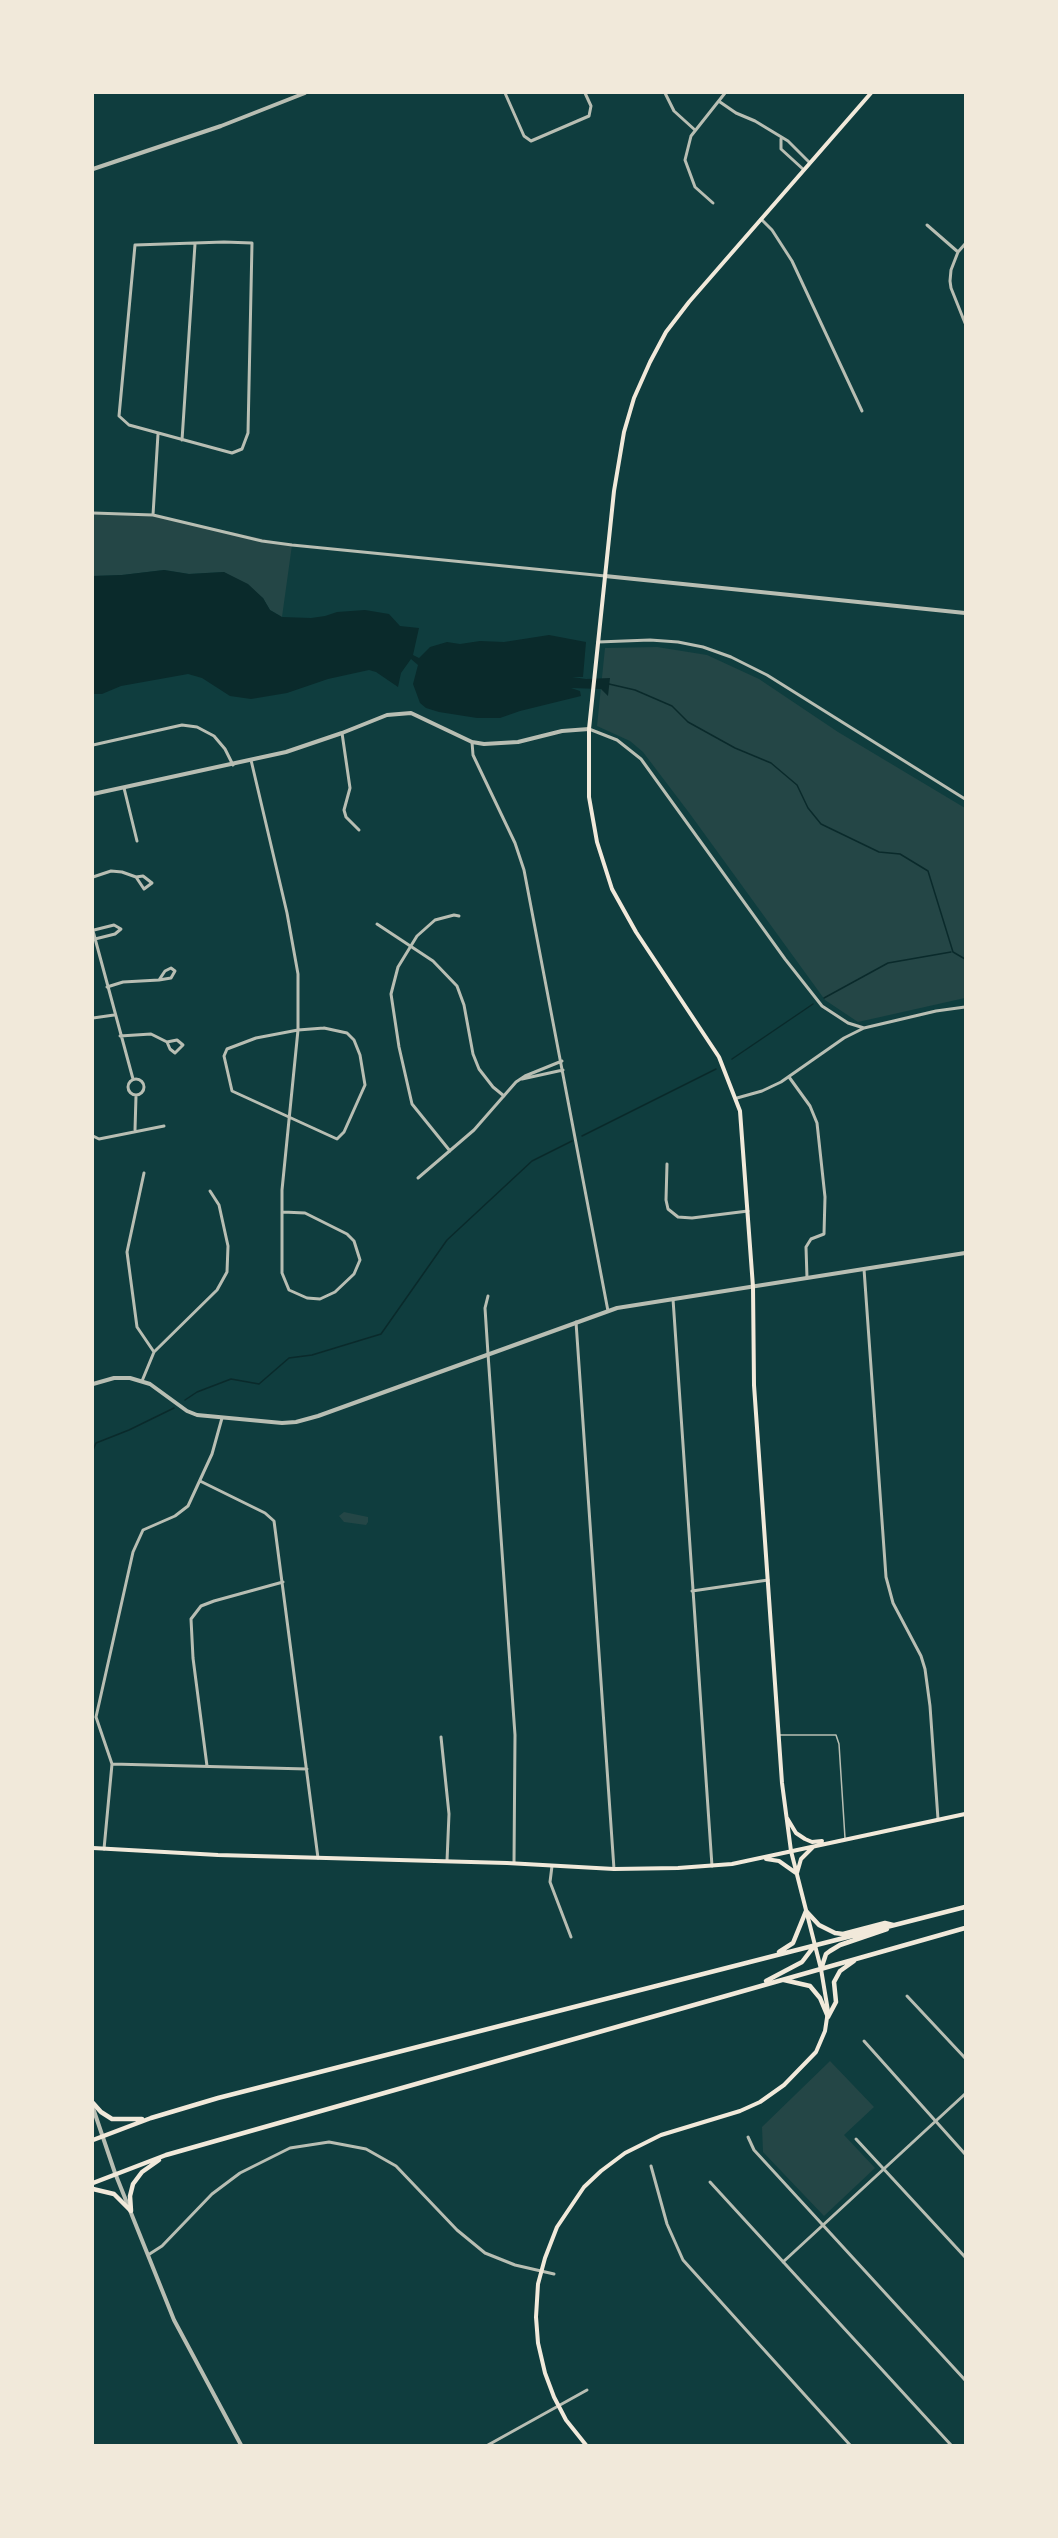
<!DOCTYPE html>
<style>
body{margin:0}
#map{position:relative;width:1058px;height:2538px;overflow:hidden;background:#0f3d3e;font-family:"Exo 2",sans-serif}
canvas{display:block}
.frame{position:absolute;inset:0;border:94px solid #f1e9da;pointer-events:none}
</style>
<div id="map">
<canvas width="1058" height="2538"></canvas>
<div class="frame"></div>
</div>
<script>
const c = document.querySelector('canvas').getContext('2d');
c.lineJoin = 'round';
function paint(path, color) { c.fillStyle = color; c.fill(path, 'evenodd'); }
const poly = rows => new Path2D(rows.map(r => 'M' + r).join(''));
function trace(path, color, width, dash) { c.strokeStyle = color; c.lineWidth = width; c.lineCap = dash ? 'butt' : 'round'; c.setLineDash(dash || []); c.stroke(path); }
const green = poly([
 [93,513,146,514,292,545,282,617,270,610,263,598,224,572,189,574,164,570,122,575,93,576],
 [657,647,707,655,759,679,838,732,965,808,965,998,858,1022,825,1000,690,814,643,752,630,741,597,726,605,648],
 [344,1512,368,1517,368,1522,366,1525,344,1522,339,1516],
 [830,2061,874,2107,844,2135,875,2168,824,2216,763,2152,762,2127]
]);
const water = poly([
 [164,570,189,574,224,572,248,584,263,598,270,610,282,617,311,618,325,616,337,612,365,610,389,614,400,626,419,628,413,655,419,658,430,647,447,642,460,644,480,641,504,642,549,635,586,642,583,677,572,677,586,679,610,678,608,696,601,689,571,688,580,691,581,696,520,711,500,718,477,718,439,712,426,708,420,703,413,684,418,665,411,659,401,673,398,687,376,672,369,670,328,679,287,693,251,699,230,696,202,678,188,674,121,686,102,694,93,694,93,576,122,575]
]);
const stream = poly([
 [609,684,635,690,672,706,688,722,735,748,771,763,797,785,808,808,821,824,879,852,900,854,928,871,953,952,965,959],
 [824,998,888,963,951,952],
 [732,1059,813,1004],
 [582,1136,716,1069],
 [185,1400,197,1392,231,1379,259,1384,289,1358,312,1355,381,1334,447,1240,532,1161,572,1141],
 [93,1450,96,1443,129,1430,174,1408]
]);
const service = poly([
 [780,1735,836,1735,839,1744,845,1838]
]);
const minor = poly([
 [505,93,524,136,531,141,589,116,591,106,585,93],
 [665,93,674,111,695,130],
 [720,102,736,113,755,121,788,141,810,163],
 [781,139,781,149,804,170],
 [713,203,695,187,685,160,691,136,725,93],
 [761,219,772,230,792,261,862,411],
 [927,225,958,252],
 [224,242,252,243,248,433,242,449,232,453,129,425,119,416,135,245,224,242],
 [965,244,958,252,951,270,950,281,951,288,965,323],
 [182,440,195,244],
 [93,513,153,515,262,541,292,545,605,576],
 [153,515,158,434],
 [598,642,650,640,678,642,703,647,731,657,767,675,965,799],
 [589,729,617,740,641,759,785,959,822,1006,848,1023,864,1028],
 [342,733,350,788,344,810,346,817,359,830],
 [472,742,473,755,515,843,524,870,608,1311],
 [93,745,182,725,197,727,214,736,225,749,233,765],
 [251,760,287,913,298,974,298,1030,282,1190,282,1273,289,1290,307,1298,320,1299,335,1292,354,1274,360,1260,354,1241,347,1234,305,1213,283,1212],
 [124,788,137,841],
 [93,877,111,871,122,872,136,877,143,876,152,883,144,889,136,877],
 [377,924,433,961,457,986,464,1005,473,1054,479,1069,493,1087,504,1096],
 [94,930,114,925,121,929,115,934,95,939],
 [93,931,133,1079],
 [107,987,123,982,159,980,165,971,171,968,175,971,171,978,159,980],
 [93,1018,114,1015],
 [324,1028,347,1033,354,1040,360,1055,365,1085,344,1132,337,1139,232,1091,224,1056,227,1049,256,1038,298,1030,324,1028],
 [120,1036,151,1034,167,1042,177,1040,183,1045,175,1053,170,1049,167,1042],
 [789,1077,810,1106,817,1123,825,1197,824,1234,811,1239,806,1247,807,1278],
 '128 1087a8 8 0 1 1 16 0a8 8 0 1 1-16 0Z',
 [522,1079,563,1070],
 [737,1098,762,1091,781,1082,844,1038,864,1028,936,1011,965,1007],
 [135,1130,136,1096],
 [93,1136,99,1139,164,1126],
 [450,1151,412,1104,399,1047,391,994,398,967,417,936,435,920,454,915,459,916],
 [667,1164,666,1200,668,1209,678,1217,692,1218,748,1211],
 [144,1173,127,1252,137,1327,154,1352],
 [418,1178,474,1130,516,1082,525,1076,562,1061],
 [864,1269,886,1577,893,1603,921,1656,925,1669,930,1706,938,1819],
 [488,1296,485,1308,488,1354,515,1735,514,1863],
 [673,1299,712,1866],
 [576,1322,614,1869],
 [142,1381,154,1352,217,1290,227,1272,228,1246,219,1205,210,1191],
 [200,1481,265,1513,274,1521,318,1858],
 [692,1591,768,1580],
 [441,1737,449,1814,447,1861],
 [112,1764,307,1769],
 [207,1766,193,1658,191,1619,201,1606,214,1601,283,1582],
 [104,1849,112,1764,96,1717,133,1552,143,1530,175,1516,188,1506,212,1454,222,1418],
 [552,1866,550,1882,571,1937],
 [907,1996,965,2058],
 [864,2041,965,2154],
 [748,2137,754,2150,965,2380],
 [856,2139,965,2257],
 [651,2166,667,2224,683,2260,850,2445],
 [710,2182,951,2445],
 [148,2255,162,2246,212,2194,240,2173,290,2148,329,2142,366,2149,396,2166,457,2230,485,2253,515,2265,554,2274],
 [783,2262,965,2094],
 [488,2445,587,2390]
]);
const tertiary = poly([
 [93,169,221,126,305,93],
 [605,576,965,613],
 [93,794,286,752,342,733,387,715,411,713,472,742,484,744,518,742,562,731,589,729],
 [93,1384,114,1378,130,1378,150,1384,187,1411,197,1415,282,1423,296,1422,318,1416,617,1308,965,1253],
 [93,2108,115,2173,174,2320,241,2445]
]);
const secondary = poly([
 [787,1818,796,1833,805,1839,812,1842,822,1841],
 [93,1848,218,1855,507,1863,614,1869,678,1868,732,1864,965,1814],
 [766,1859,779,1861,796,1873],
 [797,1873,801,1859,813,1847],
 [586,2445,566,2420,554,2397,545,2373,538,2343,536,2317,538,2284,545,2258,557,2227,584,2187,601,2171,625,2153,661,2135,740,2111,760,2102,784,2085,816,2052,825,2031,828,2011,821,1969,791,1851,782,1783,754,1385,753,1287,740,1111,719,1057,636,932,612,889,597,842,589,797,589,729,614,491,624,432,634,398,650,362,666,332,689,302,871,93]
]);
const primary = poly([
 [779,1952,793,1943,806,1911,819,1925,835,1933,843,1934,885,1923,893,1925],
 [821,1969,826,1954,830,1951,840,1945,887,1929],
 [784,1980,810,1986,820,1998,828,2017],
 [766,1981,802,1962,815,1945],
 [828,2017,836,2002,834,1982,840,1971,854,1961],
 [93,2103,101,2112,112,2119,142,2119],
 [93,2140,151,2118,218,2098,965,1907],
 [93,2183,166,2155,965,1928],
 [93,2189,114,2194,131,2211],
 [131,2211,130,2196,133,2184,142,2172,159,2160]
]);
paint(green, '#244646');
paint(water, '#0a2a2b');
trace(stream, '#0a2a2b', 1.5);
trace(service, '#b8beb3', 1.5);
trace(minor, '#b8beb3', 3);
trace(tertiary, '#b8beb3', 4);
trace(secondary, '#f1e9da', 4);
trace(primary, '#f1e9da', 4.5);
</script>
